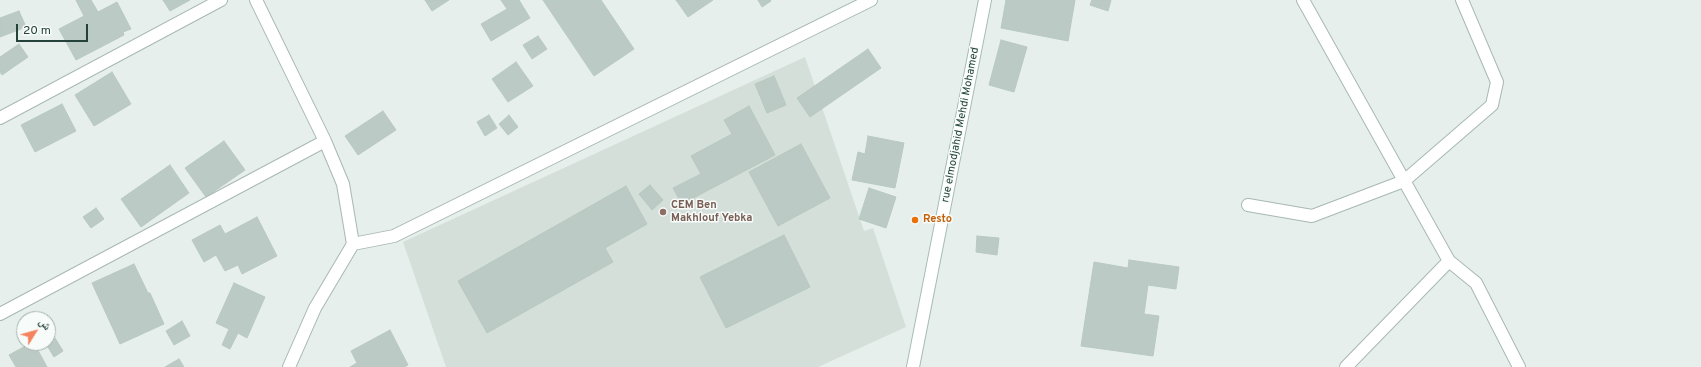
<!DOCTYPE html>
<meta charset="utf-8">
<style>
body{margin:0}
#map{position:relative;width:1701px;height:367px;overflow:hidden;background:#e6efeb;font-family:Overpass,"Noto Naskh Arabic",sans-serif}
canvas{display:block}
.north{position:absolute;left:16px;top:311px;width:40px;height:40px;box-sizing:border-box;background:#f7fbf9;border:1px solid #a3b1ad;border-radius:50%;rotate:53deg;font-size:11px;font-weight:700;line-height:16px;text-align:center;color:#24423a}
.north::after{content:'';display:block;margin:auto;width:14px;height:18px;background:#f4845f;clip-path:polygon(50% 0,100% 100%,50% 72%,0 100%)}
.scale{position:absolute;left:16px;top:24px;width:72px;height:18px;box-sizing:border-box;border:2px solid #24423a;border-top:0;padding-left:5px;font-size:12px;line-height:14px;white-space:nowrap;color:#24423a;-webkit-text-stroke:3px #f7fbf9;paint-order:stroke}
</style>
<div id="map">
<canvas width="1701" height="367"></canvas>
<div class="north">ش</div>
<div class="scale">20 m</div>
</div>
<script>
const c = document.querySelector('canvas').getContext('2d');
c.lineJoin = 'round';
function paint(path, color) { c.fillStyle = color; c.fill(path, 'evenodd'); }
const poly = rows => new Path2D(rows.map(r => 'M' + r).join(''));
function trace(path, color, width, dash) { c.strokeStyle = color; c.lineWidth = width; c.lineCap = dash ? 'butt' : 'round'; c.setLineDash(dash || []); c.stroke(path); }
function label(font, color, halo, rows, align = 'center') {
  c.font = font + ' Overpass,sans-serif'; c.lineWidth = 3; c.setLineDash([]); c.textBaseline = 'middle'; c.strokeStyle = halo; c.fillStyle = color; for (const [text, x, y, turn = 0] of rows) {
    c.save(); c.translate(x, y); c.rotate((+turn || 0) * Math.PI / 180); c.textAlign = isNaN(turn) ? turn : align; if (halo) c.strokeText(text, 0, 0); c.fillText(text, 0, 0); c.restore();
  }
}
const built = poly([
 [805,57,864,231,873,228,906,327,818,367,446,367,403,242]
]);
const building = poly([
 [76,0,91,0,98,12,117,2,131,29,123,32,124,35,76,60,59,29,84,16,76,0],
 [163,0,190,0,170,11,163,0],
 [425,0,449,0,432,11,425,0],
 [501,0,519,0,530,18,491,41,481,24,507,9,501,0],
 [543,0,601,0,634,49,594,76,543,0],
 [676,0,713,0,688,17,676,0],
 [758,0,770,0,771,1,762,7,758,0],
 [1006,0,1075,0,1068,41,1001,28,1006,0],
 [1092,0,1111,0,1108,11,1090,5,1092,0],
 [19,11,26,27,0,37,0,18,19,11],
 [538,36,547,49,532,59,523,45,538,36],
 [1001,40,1027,47,1014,92,989,85,1001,40],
 [19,44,28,57,2,75,0,72,0,57,19,44],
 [868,49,881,68,810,117,797,98,868,49],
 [516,62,533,86,508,102,492,79,516,62],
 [112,72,131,104,94,126,75,95,112,72],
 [774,76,786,105,767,113,755,84,774,76],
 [62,104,76,131,35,152,21,125,62,104],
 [749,106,775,155,682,204,673,188,701,174,691,156,732,134,724,120,749,106],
 [383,111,396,130,358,155,345,136,383,111],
 [489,115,497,128,485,136,477,122,489,115],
 [509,115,518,127,508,135,499,124,509,115],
 [868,136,904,143,895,188,852,180,858,152,865,154,868,136],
 [224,141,245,170,206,197,185,168,224,141],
 [801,144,830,198,778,226,749,172,801,144],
 [170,165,189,193,141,227,121,199,170,165],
 [650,185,663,200,652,210,639,194,650,185],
 [626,186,647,224,605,248,613,262,487,333,458,281,626,186],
 [869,188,896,197,886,228,859,219,869,188],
 [96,208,104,219,91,228,83,217,96,208],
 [257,217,277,256,242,274,238,265,225,271,216,255,204,262,192,240,220,225,225,234,257,217],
 [784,235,810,287,726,328,700,277,784,235],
 [977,236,999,238,997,255,976,252,977,236],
 [1129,260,1179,267,1176,289,1148,285,1144,314,1159,316,1153,356,1081,346,1094,262,1128,268,1129,260],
 [134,264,148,293,150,293,164,324,120,344,92,283,134,264],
 [234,283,265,297,247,338,238,333,230,349,222,345,229,329,216,323,234,283],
 [182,321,190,336,174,345,166,331,182,321],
 [390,330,408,365,404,367,350,367,357,363,351,351,390,330],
 [55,338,63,351,54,357,46,344,55,338],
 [31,343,34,343,47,367,16,367,9,355,31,343],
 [179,359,184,367,165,367,179,359]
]);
const minor = poly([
 [256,0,325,141,343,184,353,244],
 [1303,0,1449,261,1476,283,1519,367],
 [0,118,221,0],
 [1248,205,1312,216,1404,181,1492,105,1497,82,1462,0],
 [0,314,325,141],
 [289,367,315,308,353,244,394,236,871,0],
 [1346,367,1449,261]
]);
const secondary = poly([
 [913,367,985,0]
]);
const markers = [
 [663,212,4,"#8d6e63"],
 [915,220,4,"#e8710a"]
];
const streetNames = [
 ["rue elmodjahid Mehdi Mohamed",961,125,-79]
];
const educationNames = [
 ["CEM Ben",671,206],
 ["Makhlouf Yebka",671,219]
];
const foodNames = [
 ["Resto",923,220]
];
paint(built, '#d4dfda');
paint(building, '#bbcac4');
trace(building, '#b8c9c2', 1);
trace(minor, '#a8b8b2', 14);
trace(secondary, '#a4bbb3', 14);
trace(minor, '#fff', 12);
trace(secondary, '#fff', 12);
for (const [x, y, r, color] of markers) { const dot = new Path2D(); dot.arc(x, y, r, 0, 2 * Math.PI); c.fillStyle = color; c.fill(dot); trace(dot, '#f7fbf9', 1.5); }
label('11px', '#24423a', '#f7fbf9', streetNames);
label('bold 11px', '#785e54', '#f7fbf9', educationNames, 'left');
label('bold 11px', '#c56008', '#f7fbf9', foodNames, 'left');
</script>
